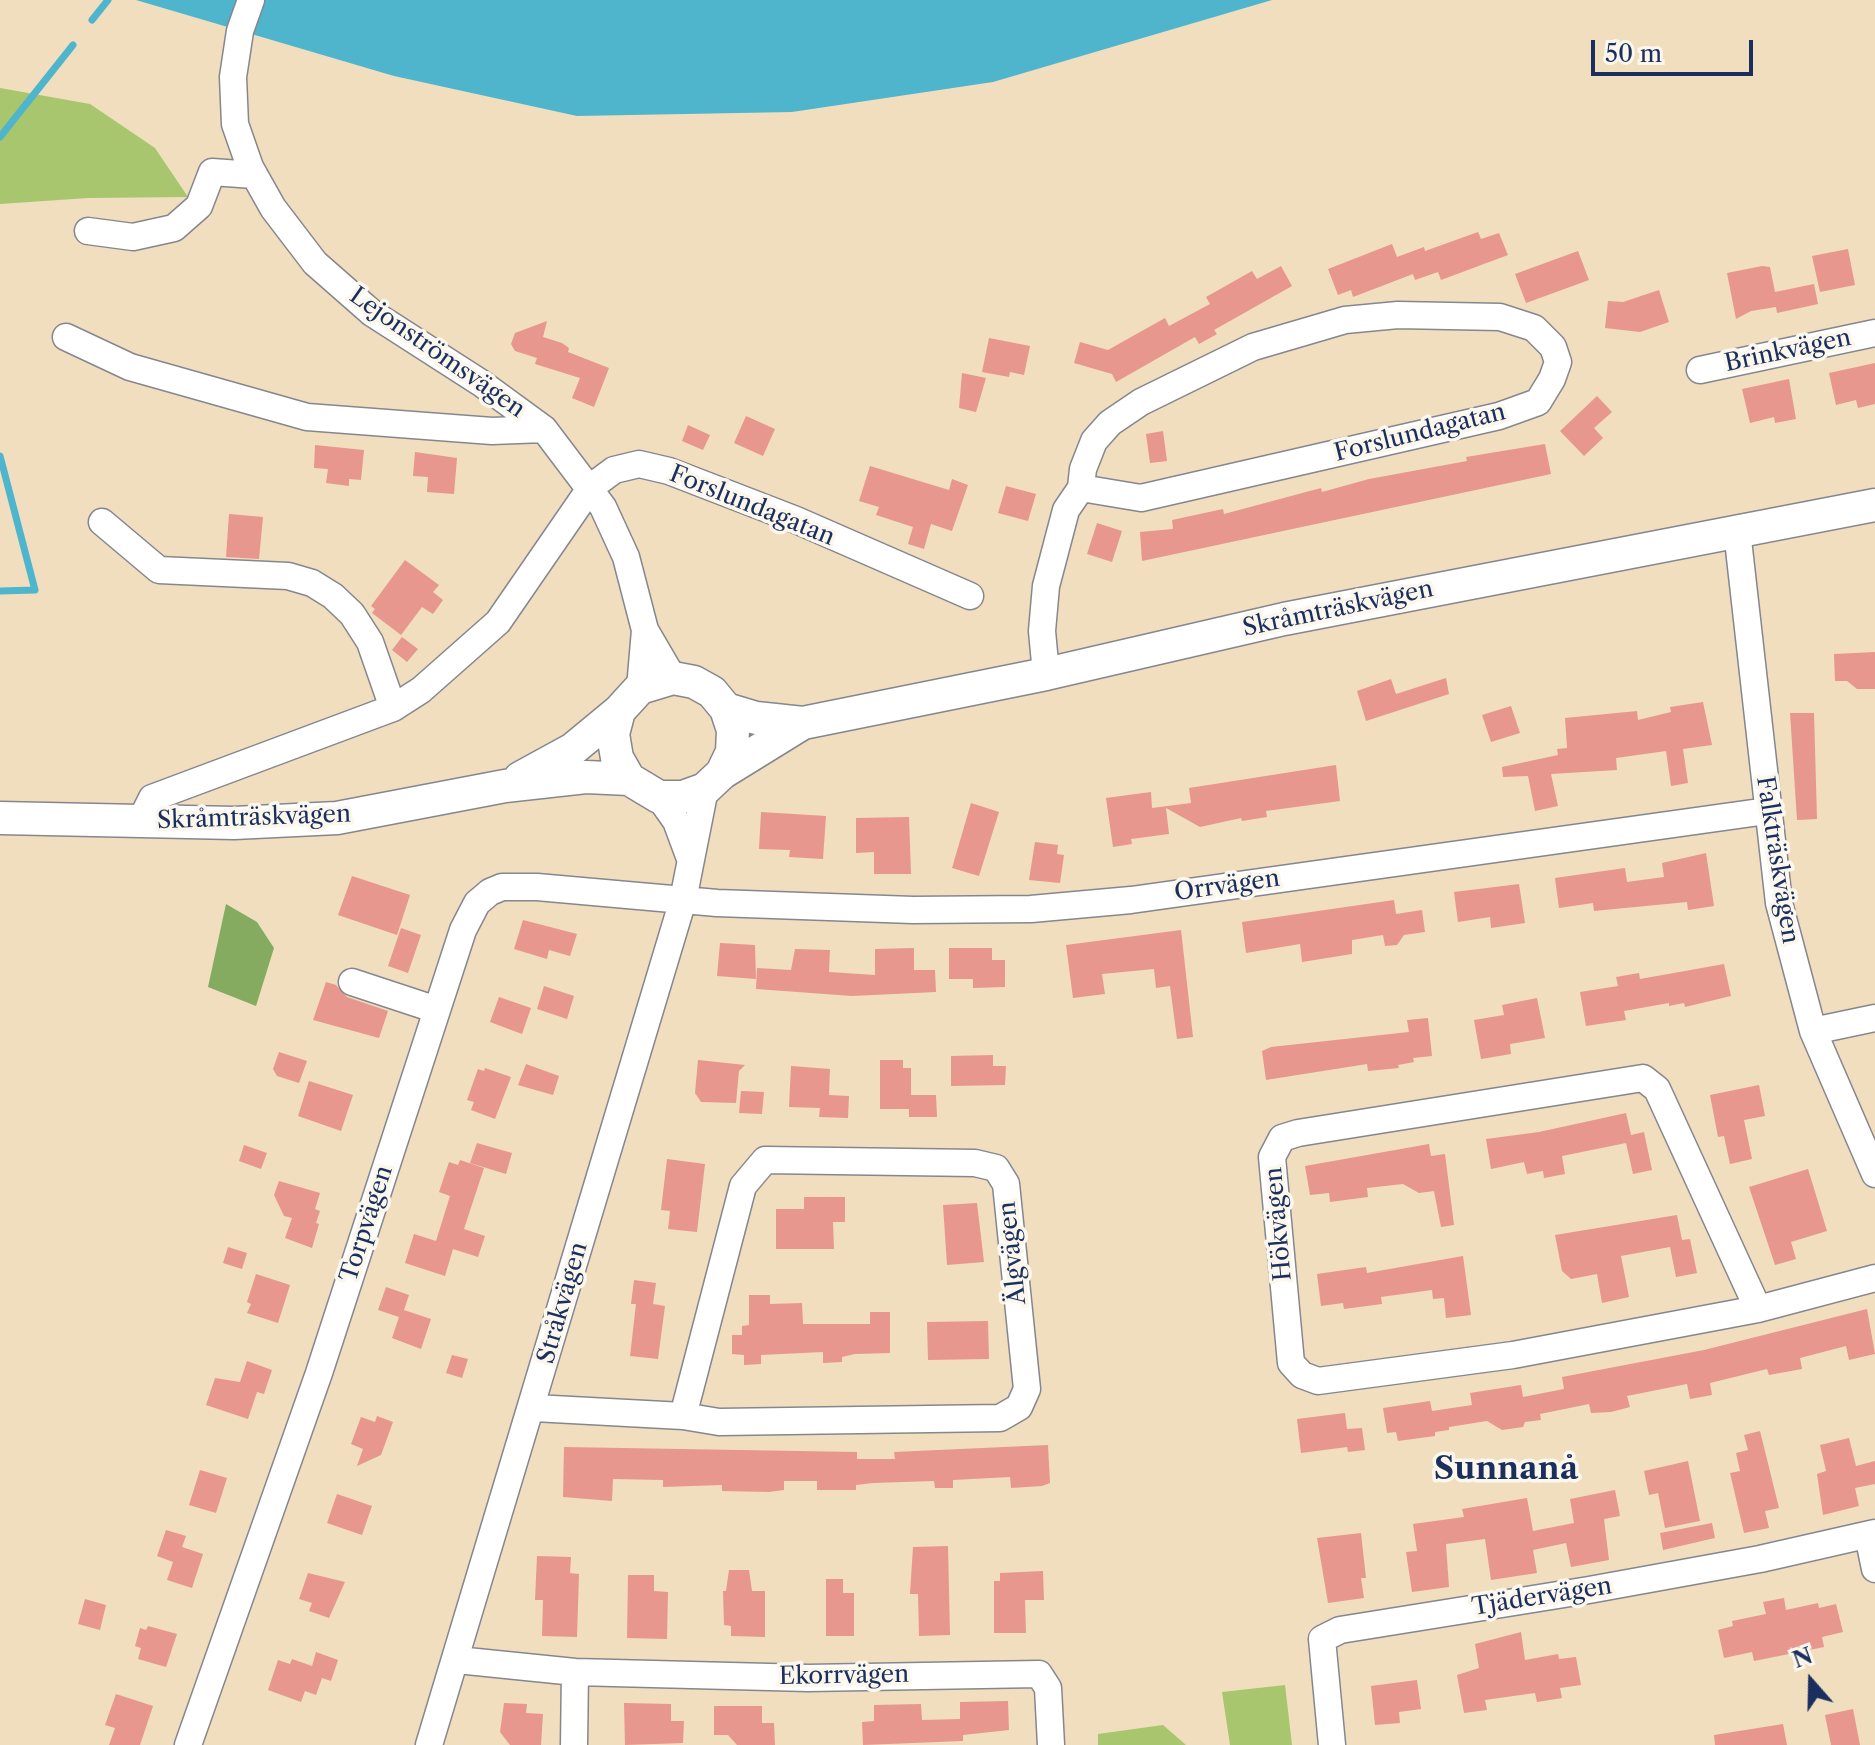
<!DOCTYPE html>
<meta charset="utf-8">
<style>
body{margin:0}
#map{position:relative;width:1875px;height:1745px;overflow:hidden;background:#f0debf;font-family:"Libre Caslon Text",serif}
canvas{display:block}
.north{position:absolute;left:1771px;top:1641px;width:80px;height:80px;-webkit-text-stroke:6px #fbf7ec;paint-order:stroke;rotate:340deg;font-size:22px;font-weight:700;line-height:32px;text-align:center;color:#1b2f5e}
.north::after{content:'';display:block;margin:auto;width:28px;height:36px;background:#1b2f5e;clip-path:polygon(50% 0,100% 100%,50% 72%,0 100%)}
.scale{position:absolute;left:1591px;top:40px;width:162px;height:36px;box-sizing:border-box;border:4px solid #1b2f5e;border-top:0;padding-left:10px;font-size:24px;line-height:28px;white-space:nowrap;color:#1b2f5e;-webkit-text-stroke:6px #fbf7ec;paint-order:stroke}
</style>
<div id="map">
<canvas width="1875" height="1745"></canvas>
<div class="north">N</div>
<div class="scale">50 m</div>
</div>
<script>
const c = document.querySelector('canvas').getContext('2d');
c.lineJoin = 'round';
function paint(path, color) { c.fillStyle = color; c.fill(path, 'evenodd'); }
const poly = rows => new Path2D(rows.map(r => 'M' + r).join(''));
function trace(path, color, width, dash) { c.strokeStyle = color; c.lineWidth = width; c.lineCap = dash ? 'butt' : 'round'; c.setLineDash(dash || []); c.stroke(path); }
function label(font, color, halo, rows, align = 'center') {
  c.font = font + ' "Libre Caslon Text",serif'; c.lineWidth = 7; c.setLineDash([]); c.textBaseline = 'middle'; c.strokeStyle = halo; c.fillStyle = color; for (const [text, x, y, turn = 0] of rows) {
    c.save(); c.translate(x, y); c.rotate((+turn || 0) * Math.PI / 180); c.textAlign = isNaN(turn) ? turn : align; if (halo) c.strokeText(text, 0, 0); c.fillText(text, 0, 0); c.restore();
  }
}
const green = poly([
 [0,88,90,104,155,148,188,197,88,198,0,204],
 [1285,1685,1292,1745,1230,1745,1222,1692],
 [1163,1725,1186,1745,1098,1745,1098,1734]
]);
const forest = poly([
 [226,904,257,922,274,948,256,1006,208,987]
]);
const water = poly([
 [136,0,1272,0,993,82,792,112,577,116,394,76]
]);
const stream = poly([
 [92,20,108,0],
 [0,137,73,45],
 [0,456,35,590,0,591]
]);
const building = poly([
 [1478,232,1481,239,1499,233,1508,255,1441,280,1438,272,1415,280,1413,274,1353,297,1351,290,1338,295,1328,269,1392,244,1397,257,1424,247,1425,251],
 [1848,249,1855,285,1820,292,1812,256],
 [1578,251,1589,280,1526,303,1515,274],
 [1281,266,1292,286,1214,330,1217,334,1199,344,1195,337,1116,382,1112,374,1074,363,1080,342,1108,350,1165,318,1169,326,1210,304,1206,297,1252,271,1257,279],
 [1762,266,1770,267,1775,292,1814,284,1818,304,1777,313,1776,307,1751,311,1736,319,1727,273],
 [1659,290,1669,322,1640,332,1605,328,1608,301,1623,302],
 [547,321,543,337,562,343,569,348,568,352,609,368,594,407,572,398,580,378,535,364,537,358,515,351,511,344,515,333],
 [989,338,1030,346,1024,375,1010,372,1009,377,982,372],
 [1875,363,1875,404,1858,408,1856,400,1836,405,1829,373],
 [962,373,986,378,976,412,959,408],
 [1789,379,1796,419,1775,423,1774,417,1750,423,1742,389],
 [1597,396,1612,412,1594,428,1603,438,1584,456,1560,431],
 [746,416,775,429,763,456,734,443],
 [688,425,710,435,703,450,682,441],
 [1163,431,1167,461,1150,463,1146,434],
 [1545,444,1551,474,1142,561,1140,532,1173,529,1172,520,1223,509,1224,514,1321,488,1322,492,1369,479,1467,461,1466,457],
 [315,445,364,450,361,480,349,479,349,486,326,483,328,469,314,468],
 [415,452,457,458,454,494,427,492,428,477,413,476],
 [870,466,949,490,952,479,968,485,952,531,931,524,924,549,908,544,913,527,876,515,879,507,859,501],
 [1006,486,1036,494,1028,521,998,513],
 [229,514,263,517,259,559,226,557],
 [1097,523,1122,531,1112,562,1087,554],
 [405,560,439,585,433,592,443,600,433,614,422,607,401,635,372,613,375,609,371,606],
 [402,637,418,649,407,662,392,650],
 [1875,652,1875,689,1857,689,1847,681,1835,681,1834,654],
 [1446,678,1449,694,1366,721,1357,691,1391,679,1396,694],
 [1703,702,1712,745,1683,749,1688,783,1671,786,1666,751,1616,758,1617,770,1551,774,1558,806,1535,811,1528,776,1503,777,1502,767,1558,755,1557,749,1567,748,1565,718,1637,711,1638,720,1671,712,1670,707],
 [1511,706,1520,733,1491,742,1482,715],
 [1790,713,1814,713,1817,819,1797,820],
 [1336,765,1340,801,1266,811,1267,817,1242,821,1241,818,1200,827,1166,808,1169,834,1131,839,1132,844,1113,847,1106,798,1151,792,1152,808,1191,803,1189,788],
 [971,803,999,812,979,876,952,868],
 [761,812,826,816,823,859,789,857,790,850,759,849],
 [909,817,911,874,874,874,874,852,856,853,856,818],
 [1035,842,1058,845,1057,854,1064,855,1060,883,1029,880],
 [1706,853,1714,906,1688,910,1687,902,1594,911,1593,903,1559,908,1555,878,1625,868,1627,882,1664,877,1662,863],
 [352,876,410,895,397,935,338,915],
 [1519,884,1525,923,1491,928,1490,917,1458,922,1454,892],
 [1394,900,1396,914,1422,910,1425,932,1404,935,1397,945,1385,946,1383,935,1352,940,1352,954,1302,962,1300,944,1246,953,1242,922],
 [523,920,577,934,570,956,549,950,547,959,514,949],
 [401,928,421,935,408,973,388,966],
 [1181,930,1193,1037,1177,1039,1170,986,1156,988,1154,969,1102,974,1105,994,1073,998,1066,945],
 [720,943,755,945,756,979,717,976],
 [914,948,914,970,935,970,936,992,852,996,756,989,757,968,791,970,795,949,830,950,829,972,875,975,875,949],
 [949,948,992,948,992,960,1005,960,1005,987,973,988,973,979,949,979],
 [1724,964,1731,996,1685,1007,1684,1003,1669,1006,1669,1003,1624,1011,1626,1020,1586,1026,1580,992,1618,986,1616,977,1639,973,1640,979],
 [326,982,336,985,347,997,388,1011,379,1038,313,1020],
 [544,986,574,996,567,1019,537,1009],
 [499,997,531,1008,522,1034,490,1022],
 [1537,998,1545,1038,1510,1044,1511,1054,1481,1059,1474,1020,1504,1015,1502,1005],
 [1428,1018,1432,1056,1413,1058,1414,1062,1398,1065,1399,1068,1368,1071,1367,1064,1266,1080,1262,1051,1271,1047,1409,1032,1407,1020],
 [279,1052,307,1061,299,1083,277,1076,273,1069],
 [993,1055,993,1066,1006,1066,1005,1085,951,1086,951,1056],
 [698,1060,745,1065,739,1071,736,1103,701,1102,695,1093],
 [880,1060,903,1060,903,1068,911,1068,911,1095,936,1095,937,1117,909,1117,909,1109,880,1109],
 [526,1064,559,1076,553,1095,518,1085],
 [791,1066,830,1069,829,1095,849,1096,848,1118,819,1117,820,1108,789,1107],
 [485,1068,511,1077,495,1119,471,1110,474,1102,467,1100,478,1069,484,1071],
 [309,1081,353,1095,341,1131,298,1116],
 [1759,1085,1765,1116,1744,1120,1752,1159,1730,1164,1724,1136,1718,1137,1710,1095],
 [741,1091,764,1092,762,1114,739,1113],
 [1626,1113,1631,1135,1644,1132,1652,1170,1633,1174,1626,1143,1562,1156,1565,1174,1544,1178,1543,1171,1527,1174,1524,1162,1491,1169,1486,1139,1539,1132],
 [477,1143,512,1153,506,1174,470,1163],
 [1429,1144,1431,1156,1445,1154,1454,1225,1441,1227,1434,1191,1419,1193,1403,1184,1367,1188,1368,1197,1330,1202,1329,1193,1310,1195,1305,1166],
 [244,1145,267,1153,261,1169,239,1161],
 [667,1159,705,1164,697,1232,668,1229,670,1211,661,1210],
 [460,1160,484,1168,464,1229,485,1236,478,1257,453,1249,445,1276,405,1263,414,1234,436,1241,450,1196,439,1192,449,1162,458,1165],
 [1808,1169,1827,1231,1791,1242,1796,1259,1775,1265,1749,1187],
 [279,1181,320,1193,315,1209,320,1211,316,1223,319,1224,312,1248,285,1238,292,1218,284,1216,274,1195],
 [804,1197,845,1197,845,1222,833,1222,834,1249,776,1249,776,1209,804,1209],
 [977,1203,984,1262,947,1265,943,1205],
 [1677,1215,1682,1240,1690,1239,1697,1273,1676,1277,1670,1247,1621,1256,1629,1297,1602,1303,1597,1274,1571,1279,1562,1271,1555,1235],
 [228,1247,247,1253,242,1269,223,1263],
 [1463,1256,1471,1315,1446,1318,1444,1298,1433,1299,1432,1290,1381,1297,1382,1304,1344,1309,1343,1303,1321,1306,1317,1274,1366,1267,1367,1273],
 [256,1274,290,1285,278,1323,247,1313,251,1304,247,1302],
 [634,1280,656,1283,653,1304,665,1306,658,1359,630,1356,636,1304,631,1304],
 [386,1287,409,1295,404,1310,431,1319,421,1349,392,1338,399,1317,378,1310],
 [749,1295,770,1295,770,1304,802,1303,803,1324,870,1324,870,1312,890,1312,890,1353,855,1354,842,1357,842,1362,823,1363,823,1352,761,1355,761,1364,744,1365,744,1355,732,1354,732,1335,742,1335,742,1326,749,1325],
 [1867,1309,1875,1354,1849,1360,1846,1346,1800,1358,1802,1369,1769,1375,1767,1369,1710,1383,1712,1395,1690,1399,1687,1384,1627,1396,1630,1407,1611,1412,1591,1413,1589,1404,1540,1414,1541,1420,1525,1422,1523,1427,1502,1430,1487,1421,1449,1427,1449,1430,1435,1432,1435,1436,1398,1441,1396,1432,1387,1433,1383,1408,1430,1401,1432,1411,1472,1405,1470,1393,1521,1385,1523,1397,1564,1389,1562,1377,1704,1350],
 [988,1321,989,1359,928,1360,927,1322],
 [452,1355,468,1359,462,1378,446,1373],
 [247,1361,272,1370,264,1394,257,1392,248,1419,206,1405,215,1378,240,1382],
 [1345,1413,1347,1429,1362,1428,1365,1450,1348,1452,1347,1447,1301,1453,1297,1419],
 [377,1416,393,1422,381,1455,357,1466,363,1449,351,1444,361,1417,375,1422],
 [1760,1431,1779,1508,1765,1511,1769,1528,1744,1533,1730,1473,1740,1471,1736,1453,1748,1450,1744,1435],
 [1849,1438,1856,1466,1875,1461,1875,1484,1855,1488,1859,1506,1823,1515,1817,1474,1826,1471,1820,1445],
 [1048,1445,1050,1483,1042,1486,1011,1488,1010,1477,953,1480,953,1488,935,1488,934,1481,873,1483,856,1485,856,1490,817,1490,817,1481,784,1481,784,1490,769,1492,722,1491,722,1485,663,1487,663,1480,613,1479,612,1501,563,1497,564,1447,857,1452,857,1459,895,1459,894,1452],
 [1688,1461,1700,1521,1665,1528,1658,1493,1649,1495,1644,1471],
 [200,1470,227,1478,216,1513,189,1505],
 [1615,1490,1620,1516,1604,1519,1609,1560,1571,1567,1566,1543,1533,1550,1537,1573,1491,1580,1485,1539,1446,1544,1449,1587,1412,1592,1406,1552,1417,1551,1413,1524,1464,1517,1462,1509,1527,1498,1533,1531,1574,1523,1570,1499],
 [337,1494,372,1506,362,1535,327,1523],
 [1712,1523,1715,1538,1663,1550,1660,1533],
 [166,1530,186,1536,182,1547,203,1554,192,1588,167,1580,173,1562,157,1556],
 [1361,1533,1366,1578,1361,1578,1364,1598,1328,1603,1317,1538],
 [948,1546,950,1635,919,1636,918,1594,910,1594,913,1547],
 [537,1556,571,1557,570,1573,579,1574,577,1637,542,1636,543,1600,535,1600],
 [729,1570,749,1570,752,1591,765,1591,765,1637,731,1636,731,1626,724,1625,723,1591,726,1591],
 [1043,1571,1044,1600,1025,1600,1026,1633,994,1633,994,1581,1000,1581,1000,1573],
 [308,1573,345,1582,329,1618,309,1611,312,1603,299,1599],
 [628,1575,654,1575,654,1591,668,1592,667,1639,627,1638],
 [826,1579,843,1579,843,1593,854,1593,854,1636,826,1636],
 [1784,1598,1786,1610,1818,1603,1819,1608,1836,1604,1843,1632,1822,1637,1824,1647,1754,1661,1752,1652,1724,1658,1718,1630,1733,1626,1732,1621,1766,1614,1763,1602],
 [85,1599,106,1605,100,1630,78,1624],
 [148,1626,177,1634,166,1667,138,1659,141,1648,135,1646,140,1628,146,1630],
 [1521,1632,1525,1660,1558,1654,1559,1659,1576,1657,1581,1685,1560,1688,1562,1698,1537,1702,1535,1693,1485,1700,1487,1710,1464,1713,1457,1675,1479,1668,1475,1644],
 [316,1652,338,1660,331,1681,322,1678,316,1695,305,1691,301,1702,268,1690,278,1660,290,1664,292,1659,312,1666],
 [1417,1680,1421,1709,1399,1712,1400,1723,1375,1725,1371,1686],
 [116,1694,153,1706,140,1745,109,1745,115,1728,105,1725],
 [1008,1701,1009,1730,963,1735,963,1741,863,1745,862,1722,874,1721,874,1705,921,1704,922,1720,960,1719,960,1702],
 [504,1703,527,1704,526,1713,543,1714,541,1745,510,1745,500,1732],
 [624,1703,671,1704,671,1721,684,1721,683,1743,625,1745],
 [714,1706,762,1706,762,1723,774,1723,775,1745,737,1745,728,1735,714,1735],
 [1853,1709,1860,1745,1831,1745,1825,1715],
 [1783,1724,1787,1745,1715,1745,1714,1735]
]);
const minor = poly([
 [251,0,240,31,233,77,235,124,250,167,273,208,315,263,372,313,481,383,544,429,603,507,626,557,645,630,673,678],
 [88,231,133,237,174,228,199,206,212,172,254,175],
 [66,337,130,367,307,417,492,431,544,429],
 [1700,370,1875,333],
 [102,522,159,570,288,576,312,583,333,596,352,614,370,642,393,708],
 [1737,531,1779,903,1813,1031,1875,1174],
 [1046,674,1042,631,1046,586,1066,510,1081,488,1083,469,1094,441,1110,423,1141,402,1253,347,1345,320,1398,315,1500,317,1534,328,1553,347,1558,362,1552,379,1538,402,1499,416,1141,498,1081,488],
 [640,688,645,630],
 [659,797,676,821,689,856],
 [140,822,152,798,393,708,421,690,498,622,591,487,614,470,639,464,669,471,796,520,970,596],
 [352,982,437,1010],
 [1813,1031,1875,1018],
 [1758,1309,1657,1089,1643,1078,1298,1133,1282,1138,1272,1157,1291,1363,1302,1375,1318,1381,1513,1355,1758,1309,1875,1278],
 [534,1408,683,1416,719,1422,1000,1418,1019,1407,1027,1389,1006,1184,996,1168,975,1163,765,1160,743,1186,683,1416],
 [1868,1535,1875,1569],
 [457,1660,575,1672,808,1678,1039,1674,1048,1688,1051,1745],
 [188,1745,319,1373,463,930,477,903,490,892,502,887,537,887,717,903,913,910,1031,909,1131,900,1767,811],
 [429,1745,683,900,705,789],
 [574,1745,575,1672],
 [1332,1745,1322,1639,1340,1630,1589,1590,1760,1559,1875,1533]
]);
const major = poly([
 [726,709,756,718,803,723,1046,674,1284,619,1875,505],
 [722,773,803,723],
 [520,778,573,749,619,711],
 [0,818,234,823,337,818,505,786,586,777,629,779,659,797,683,797,705,789,722,773,732,752,733,730,726,709,712,692,694,682,673,678,640,688,619,711,613,734,617,758,629,779]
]);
const streetNames = [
 ["Brinkvägen",1788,351,-12],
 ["Lejonströmsvägen",437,353,35],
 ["Forslundagatan",1420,433,-14],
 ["Forslundagatan",752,506,22],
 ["Skråmträskvägen",1338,609,-12],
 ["Skråmträskvägen",254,818,-2],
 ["Falkträskvägen",1777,860,81],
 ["Orrvägen",1227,886,-8],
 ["Torpvägen",367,1224,-72],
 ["Hökvägen",1279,1224,-95],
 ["Älgvägen",1013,1253,-96],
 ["Stråkvägen",563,1303,-74],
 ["Tjädervägen",1542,1597,-9],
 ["Ekorrvägen",844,1676,-1]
];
const districtNames = [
 ["Sunnanå",1506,1470]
];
paint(green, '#a7c66e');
paint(forest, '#85ab61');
paint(water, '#4eb5cd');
trace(stream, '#4eb5cd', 7);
paint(building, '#e7978d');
trace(minor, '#86868e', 29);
trace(major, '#86868e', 35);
trace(minor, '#fff', 26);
trace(major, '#fff', 32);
label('24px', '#1b2f5e', '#fbf7ec', streetNames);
label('bold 32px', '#1b2f5e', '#fbf7ec', districtNames);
</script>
